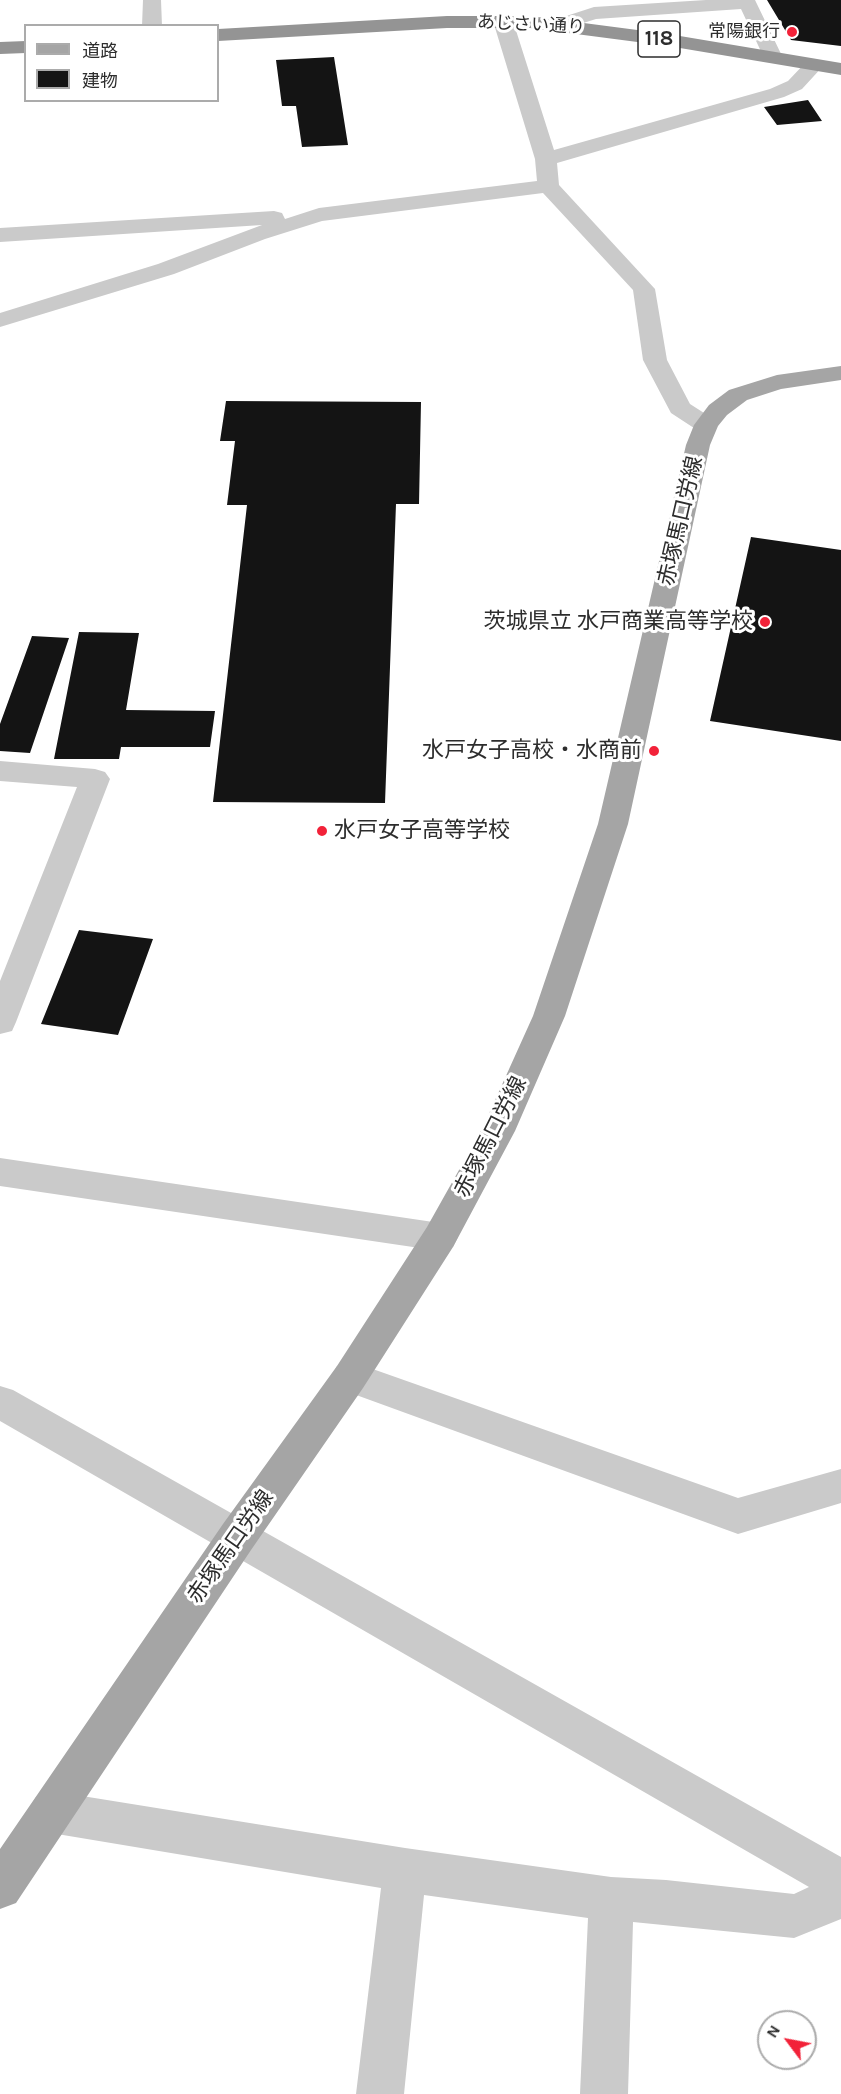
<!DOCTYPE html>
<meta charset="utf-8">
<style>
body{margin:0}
#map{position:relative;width:841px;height:2094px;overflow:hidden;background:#fff;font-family:Karla,"Noto Sans JP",sans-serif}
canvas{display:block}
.legend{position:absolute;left:24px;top:24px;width:195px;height:78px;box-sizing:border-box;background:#fff;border:2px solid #ababab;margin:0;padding:8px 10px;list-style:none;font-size:18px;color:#2d2d2d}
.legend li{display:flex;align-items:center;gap:12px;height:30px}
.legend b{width:30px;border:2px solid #ababab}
.north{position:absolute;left:757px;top:2010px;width:60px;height:60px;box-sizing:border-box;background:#fff;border:2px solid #ababab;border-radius:50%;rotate:302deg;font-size:16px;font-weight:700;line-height:24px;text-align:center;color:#2d2d2d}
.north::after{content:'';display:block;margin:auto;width:21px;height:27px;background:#f22239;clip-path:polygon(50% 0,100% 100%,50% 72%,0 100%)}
</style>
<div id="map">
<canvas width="841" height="2094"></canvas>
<ul class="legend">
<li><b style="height:8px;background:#a5a5a5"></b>道路</li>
<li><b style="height:16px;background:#141414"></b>建物</li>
</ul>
<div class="north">N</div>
</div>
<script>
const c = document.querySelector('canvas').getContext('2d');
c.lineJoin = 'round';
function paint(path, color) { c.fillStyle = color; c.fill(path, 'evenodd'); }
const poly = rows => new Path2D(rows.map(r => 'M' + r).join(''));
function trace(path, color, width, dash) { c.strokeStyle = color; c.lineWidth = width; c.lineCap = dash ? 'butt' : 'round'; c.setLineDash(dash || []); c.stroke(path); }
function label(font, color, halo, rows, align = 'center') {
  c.font = font + ' Karla,"Noto Sans JP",sans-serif'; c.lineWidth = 6; c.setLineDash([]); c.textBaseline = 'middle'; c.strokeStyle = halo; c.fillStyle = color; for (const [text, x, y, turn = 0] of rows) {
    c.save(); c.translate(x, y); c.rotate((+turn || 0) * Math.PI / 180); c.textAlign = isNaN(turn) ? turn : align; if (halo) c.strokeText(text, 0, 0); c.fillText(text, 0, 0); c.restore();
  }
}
const building = poly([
 [767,0,841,0,841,46,791,40],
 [334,57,348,145,302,147,296,106,282,106,276,60],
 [808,100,822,121,777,125,764,107],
 [226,401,421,402,419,504,396,504,385,803,213,802,247,505,227,505,235,441,220,441],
 [751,537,841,550,841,741,710,721],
 [79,632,139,633,126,710,215,711,210,747,121,747,119,759,54,759],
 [32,636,69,638,30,753,0,751,0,724],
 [79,930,153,939,118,1035,41,1024]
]);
const minor = poly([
 [143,0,161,0,162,26,142,26,143,0],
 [706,0,755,0,783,58,780,62,766,62,741,9,596,19,561,30,554,28,551,24,554,20,594,7,706,0],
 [503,15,510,17,513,21,554,150,770,89,788,81,807,61,821,61,824,65,802,89,784,97,557,163,559,185,655,289,667,360,690,404,715,420,718,425,715,430,706,432,697,430,671,413,643,360,633,290,543,193,322,221,265,239,174,274,0,327,0,313,158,264,262,225,0,242,0,228,274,211,282,213,285,219,319,208,537,181,535,159,493,21,496,17,503,15],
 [0,761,95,769,105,772,110,779,16,1022,12,1031,0,1034,0,981,77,787,0,781,0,761],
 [0,1158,440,1223,453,1227,458,1237,453,1247,440,1251,0,1186,0,1158],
 [350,1361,738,1498,841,1469,841,1503,738,1534,337,1388,331,1377,337,1366,350,1361],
 [0,1386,13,1390,841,1857,841,1919,794,1938,633,1922,628,2094,580,2094,588,1918,424,1895,404,2094,356,2094,381,1888,51,1833,36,1827,29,1812,36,1797,51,1791,405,1848,611,1877,666,1880,794,1894,809,1887,0,1421,0,1386]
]);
const major = poly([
 [841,366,841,380,781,389,747,400,727,415,718,426,710,445,628,824,565,1016,515,1131,453,1247,363,1388,251,1550,16,1903,0,1909,0,1849,223,1524,337,1366,427,1227,482,1129,533,1016,598,824,686,445,694,425,709,405,729,390,777,375,841,366]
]);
const highway = poly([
 [447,16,530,16,668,34,841,63,841,75,668,46,530,28,447,28,218,41,218,29,447,16],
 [26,41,26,53,0,54,0,42,26,41]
]);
const markers = [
 [792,32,6,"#f22239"],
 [765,622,6,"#f22239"],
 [654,751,6,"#f22239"],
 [322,831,6,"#f22239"]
];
const farStreetnames = [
 ["あじさい通り",531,25,3]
];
const farPoinames = [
 ["常陽銀行",780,32]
];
const shields = [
 [659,39,42]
];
const shieldNames = [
 ["118",659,39]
];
const streetNames = [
 ["赤塚馬口労線",681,521,-77],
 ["赤塚馬口労線",491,1137,-63],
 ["赤塚馬口労線",231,1547,-55]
];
const poiNames = [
 ["茨城県立 水戸商業高等学校",753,622],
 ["水戸女子高校・水商前",642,751],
 ["水戸女子高等学校",334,831,"left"]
];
paint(building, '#141414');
paint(minor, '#cacaca');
paint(major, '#a5a5a5');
paint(highway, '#949494');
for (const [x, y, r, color] of markers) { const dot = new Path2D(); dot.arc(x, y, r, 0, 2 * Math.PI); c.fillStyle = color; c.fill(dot); trace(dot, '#fff', 2); }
label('18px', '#2d2d2d', '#fff', farStreetnames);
label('18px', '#2d2d2d', '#fff', farPoinames, 'right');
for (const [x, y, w] of shields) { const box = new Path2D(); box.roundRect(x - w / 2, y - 18, w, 36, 4.5); c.fillStyle = '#fff'; c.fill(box); trace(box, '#2d2d2d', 1.5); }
label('bold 21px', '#2d2d2d', null, shieldNames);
label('22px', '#2d2d2d', '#fff', streetNames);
label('22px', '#2d2d2d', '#fff', poiNames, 'right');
</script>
